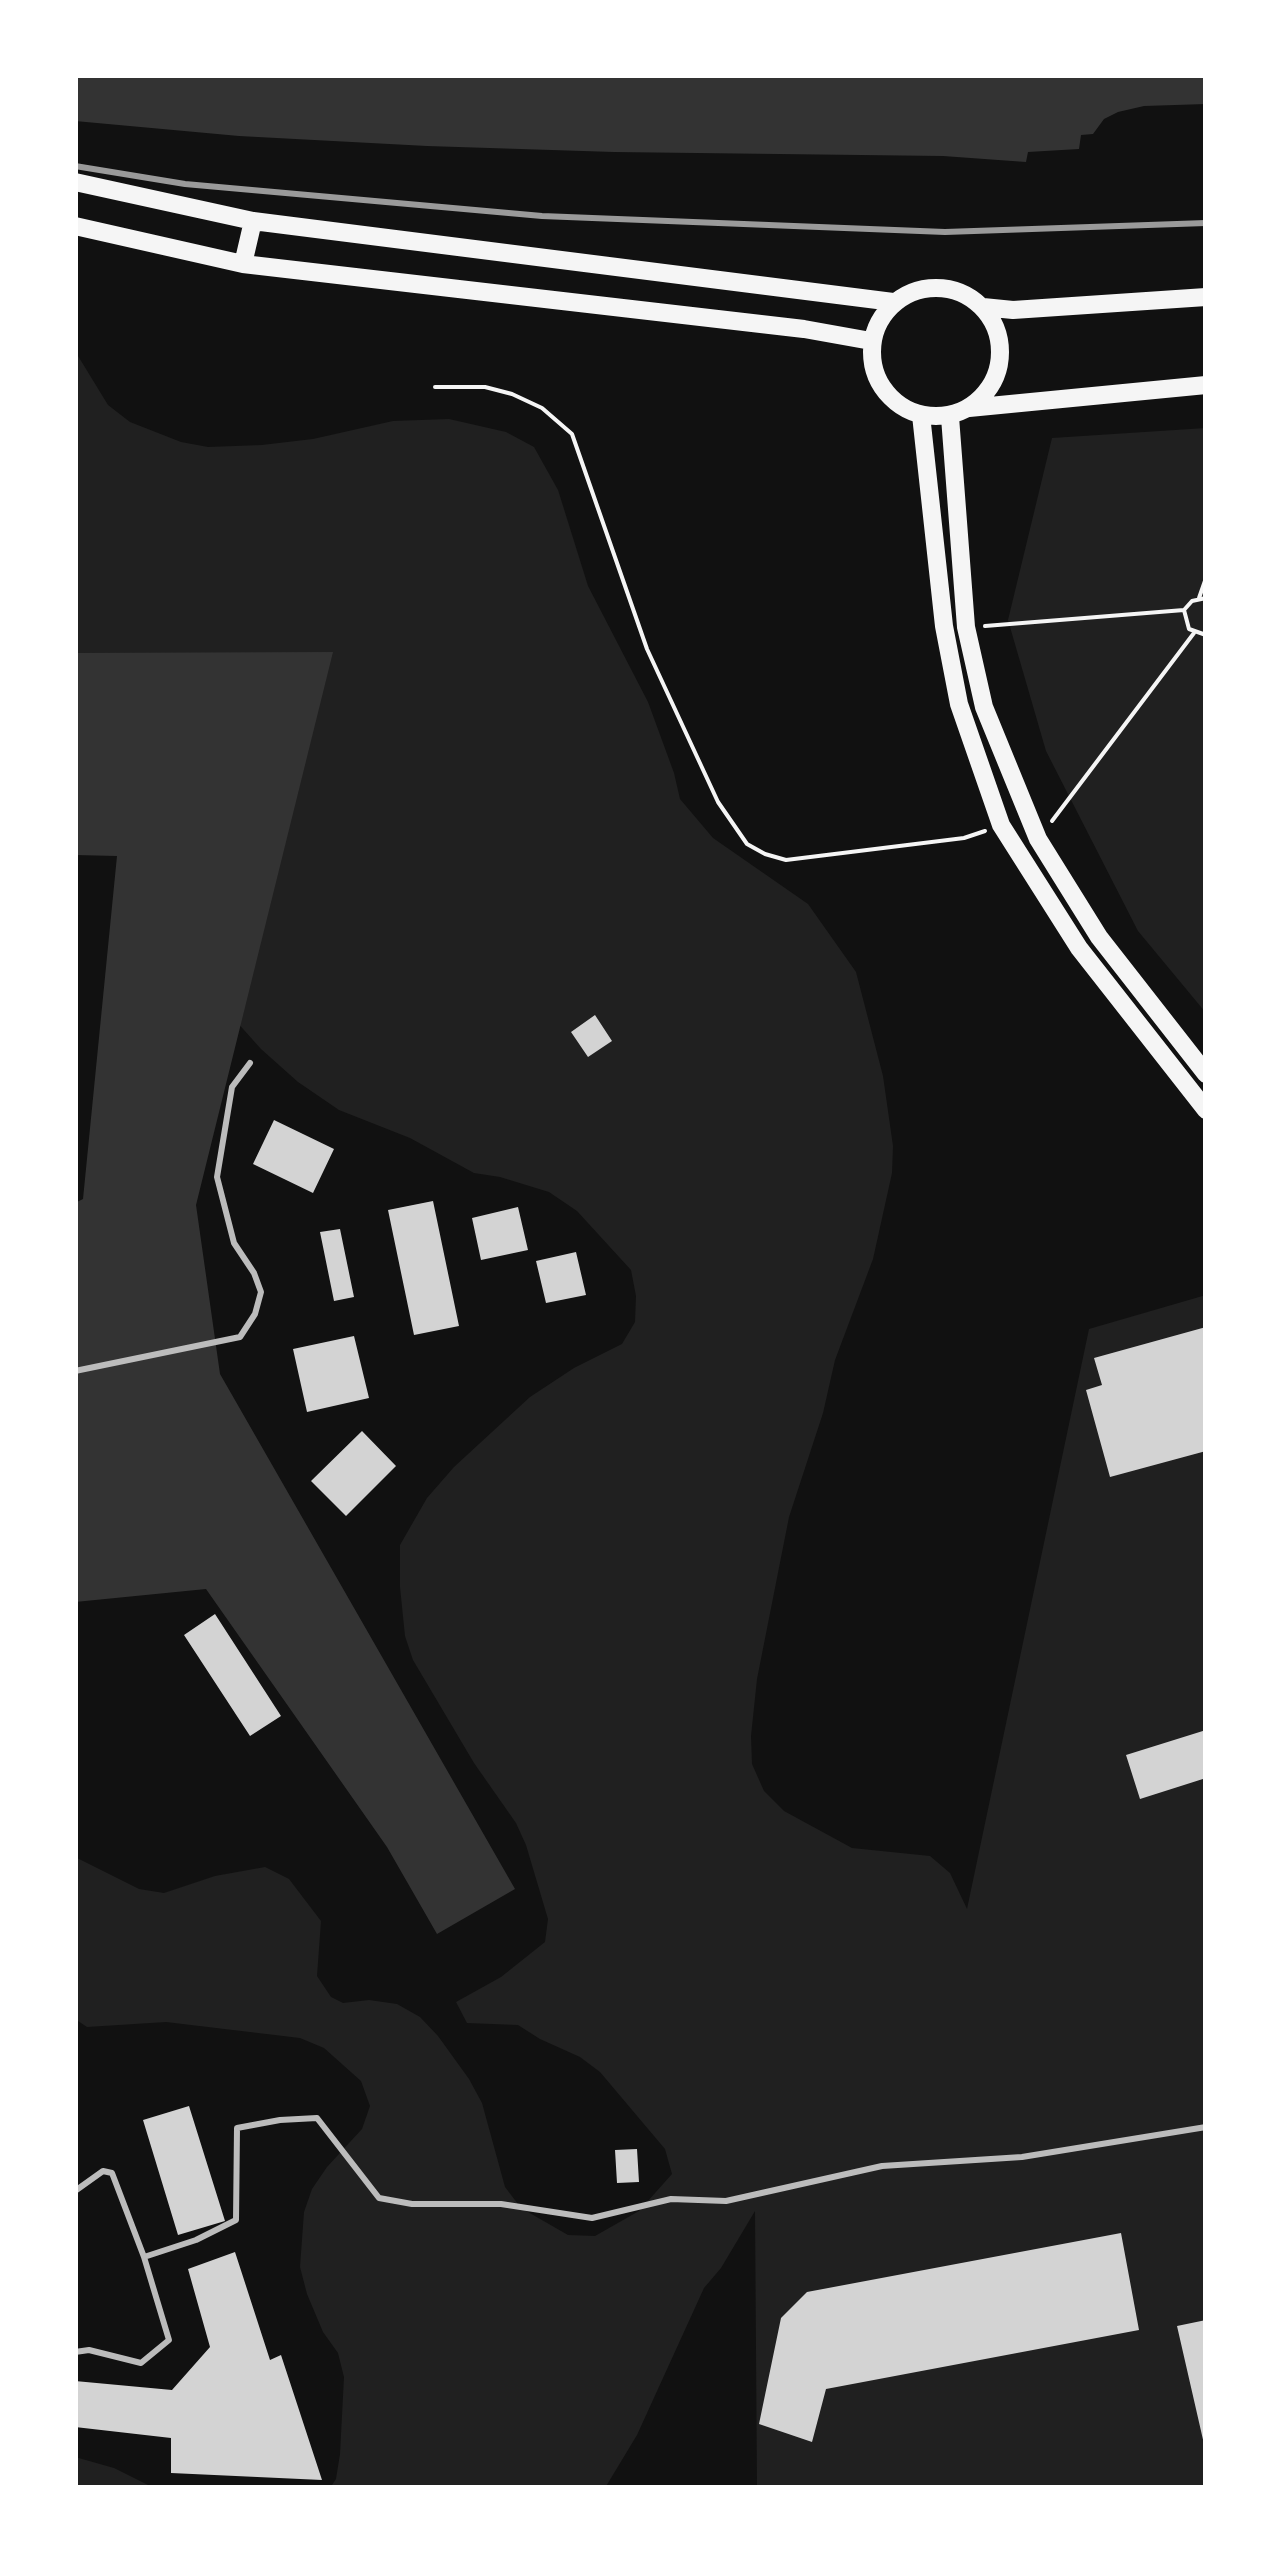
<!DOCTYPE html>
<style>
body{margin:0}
#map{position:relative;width:1281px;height:2563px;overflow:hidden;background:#111;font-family:"Golos Text",sans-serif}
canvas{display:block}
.frame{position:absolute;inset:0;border:78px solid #fff;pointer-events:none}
</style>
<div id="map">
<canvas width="1281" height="2563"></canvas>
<div class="frame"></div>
</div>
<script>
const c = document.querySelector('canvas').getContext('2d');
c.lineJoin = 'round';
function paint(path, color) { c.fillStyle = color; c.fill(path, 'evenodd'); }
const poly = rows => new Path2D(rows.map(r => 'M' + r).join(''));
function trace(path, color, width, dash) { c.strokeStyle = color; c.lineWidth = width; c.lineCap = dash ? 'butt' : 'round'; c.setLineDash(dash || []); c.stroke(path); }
const green = poly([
 [75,351,108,405,130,422,181,442,208,447,262,445,313,439,393,421,449,419,506,432,534,447,558,490,588,586,648,702,674,773,680,799,713,838,808,904,856,972,883,1076,893,1146,892,1173,873,1259,835,1360,823,1413,789,1517,757,1679,751,1736,752,1764,764,1791,784,1811,852,1848,930,1856,950,1873,967,1909,1089,1329,1206,1295,1206,2488,757,2488,755,2211,721,2268,704,2288,637,2435,605,2488,330,2488,336,2479,340,2454,344,2377,338,2353,323,2332,307,2294,300,2267,304,2212,312,2189,327,2167,362,2129,370,2106,361,2081,324,2048,300,2038,166,2022,87,2027,75,2019,75,1857,139,1889,164,1893,215,1876,265,1867,289,1879,321,1921,317,1976,331,1997,343,2003,369,2000,397,2004,420,2017,438,2036,469,2079,482,2103,505,2187,521,2208,568,2235,595,2236,639,2211,672,2174,665,2149,600,2072,580,2057,540,2039,518,2025,467,2023,456,2002,501,1977,545,1942,548,1919,526,1845,516,1823,474,1763,413,1660,405,1636,400,1587,400,1545,427,1498,454,1467,530,1397,574,1368,622,1344,635,1322,636,1296,631,1270,577,1211,549,1192,500,1177,474,1173,410,1138,339,1110,298,1082,261,1049,210,992,176,896,75,814],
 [1206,428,1206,1013,1138,931,1046,751,1008,620,1052,438],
 [75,2457,114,2468,154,2488,75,2488]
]);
const water = poly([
 [75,75,1206,75,1206,104,1144,106,1118,112,1104,119,1093,134,1081,135,1079,149,1028,152,1026,162,943,156,614,152,427,146,239,136,75,121],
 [333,652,196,1205,220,1374,515,1889,437,1934,387,1847,206,1589,75,1602,75,1203,83,1199,117,856,75,855,75,653]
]);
const building = poly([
 [595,1015,612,1041,588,1057,571,1032],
 [274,1120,334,1149,313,1193,253,1164],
 [433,1201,459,1326,414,1335,388,1210],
 [518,1207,528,1250,481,1260,472,1218],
 [340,1229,354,1297,334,1301,320,1232],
 [576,1252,586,1295,546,1303,536,1261],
 [1206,1327,1206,1451,1110,1477,1086,1390,1102,1385,1094,1358],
 [354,1336,369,1398,307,1412,293,1349],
 [362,1431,396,1466,346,1516,311,1481],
 [215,1614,281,1716,250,1736,184,1635],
 [1206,1730,1206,1778,1140,1799,1126,1755],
 [189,2106,225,2221,178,2235,143,2120],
 [637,2149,639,2182,617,2183,615,2150],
 [1121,2233,1139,2330,826,2389,812,2442,759,2424,781,2318,807,2292],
 [235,2252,270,2360,281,2355,322,2480,171,2473,171,2438,75,2427,75,2381,172,2390,210,2347,188,2269],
 [1206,2320,1206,2444,1204,2444,1177,2326]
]);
const path = poly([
 [435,387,485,387,512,394,542,408,572,434,647,649,718,802,747,844,765,854,786,860,964,838,985,831],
 [1199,598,1206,578],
 [1206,598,1192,601,1184,610,1189,629,1206,635],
 [985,626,1184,610],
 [1052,821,1194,633]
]);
const service = poly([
 [75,1371,240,1337,255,1314,261,1292,254,1273,234,1243,217,1177,232,1087,250,1063],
 [75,2191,103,2171,112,2173,144,2257,169,2340,141,2363,89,2350,75,2352],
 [144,2257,196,2240,236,2220,237,2128,280,2120,317,2118,379,2198,412,2204,501,2204,592,2218,671,2199,726,2201,882,2166,1022,2157,1206,2127]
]);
const secondary = poly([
 [75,182,253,221,893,302],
 [75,226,243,264,804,329,871,341],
 [243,264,253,221],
 '872 352a64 64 0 1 1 128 0a64 64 0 1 1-128 0Z',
 [983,307,1013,310,1206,297],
 [969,408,1206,385],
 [921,415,944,626,959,704,1001,825,1079,948,1206,1110],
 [950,417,966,627,984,707,1038,839,1099,937,1206,1074]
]);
const rail = poly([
 [75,166,185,184,542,216,945,232,1206,223]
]);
paint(green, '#202020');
paint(water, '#333');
paint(building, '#d3d3d3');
trace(path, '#f5f5f5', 4);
trace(service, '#bcbcbc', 6);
trace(secondary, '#f5f5f5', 18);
trace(rail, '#9a9a9a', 6);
</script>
